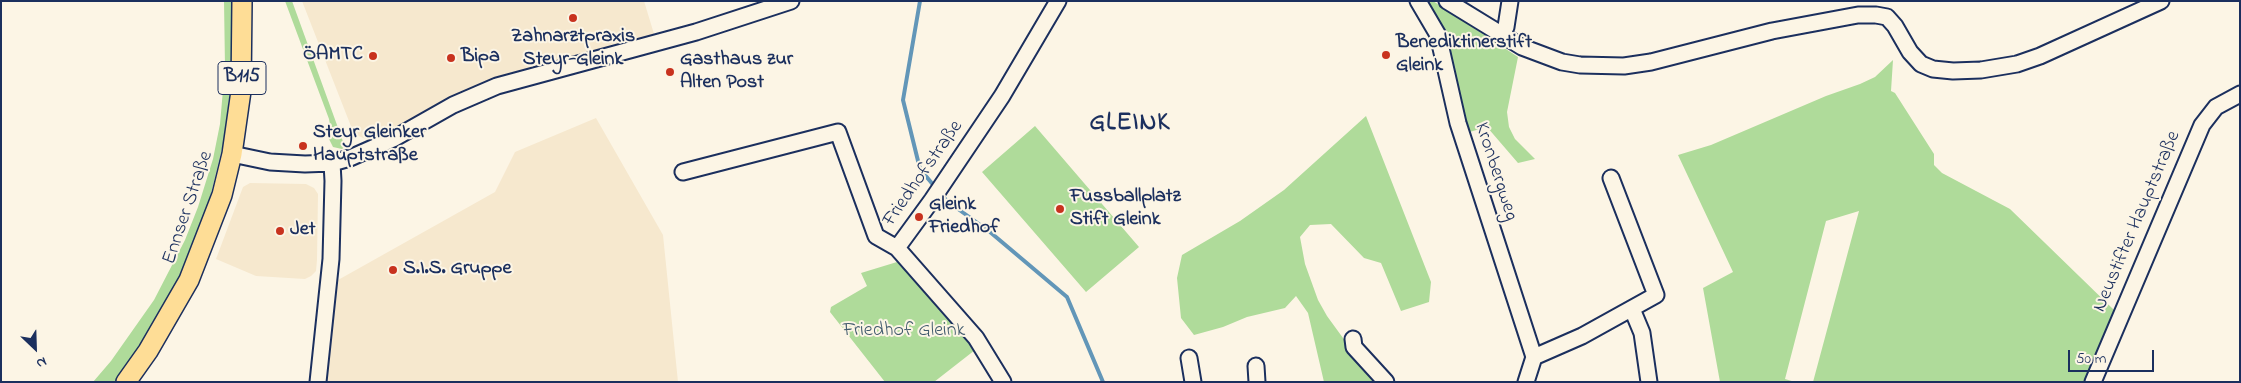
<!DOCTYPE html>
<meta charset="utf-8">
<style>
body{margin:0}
#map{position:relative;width:2241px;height:383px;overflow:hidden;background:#fcf5e5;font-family:"Indie Flower",sans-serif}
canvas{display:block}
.frame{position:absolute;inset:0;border:2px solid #1b2f5e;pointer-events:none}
.north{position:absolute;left:10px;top:323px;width:50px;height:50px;-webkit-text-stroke:4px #fcf5e5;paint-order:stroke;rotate:156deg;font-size:14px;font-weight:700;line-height:20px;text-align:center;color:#1b2f5e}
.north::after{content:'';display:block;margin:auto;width:18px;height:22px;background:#1b2f5e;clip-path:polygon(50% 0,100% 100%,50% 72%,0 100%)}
.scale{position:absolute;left:2068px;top:350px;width:86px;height:22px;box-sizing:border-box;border:2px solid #1b2f5e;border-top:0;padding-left:6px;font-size:15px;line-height:18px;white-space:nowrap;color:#1b2f5e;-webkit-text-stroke:4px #fcf5e5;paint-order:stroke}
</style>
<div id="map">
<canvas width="2241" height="383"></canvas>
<div class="frame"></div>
<div class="north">N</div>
<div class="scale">50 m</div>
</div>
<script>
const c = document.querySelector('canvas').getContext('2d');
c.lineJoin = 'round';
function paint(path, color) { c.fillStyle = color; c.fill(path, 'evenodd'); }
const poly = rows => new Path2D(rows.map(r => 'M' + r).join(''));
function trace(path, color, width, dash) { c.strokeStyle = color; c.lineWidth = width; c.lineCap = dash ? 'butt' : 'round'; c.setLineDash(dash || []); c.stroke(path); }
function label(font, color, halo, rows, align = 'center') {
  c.font = font + ' "Indie Flower",sans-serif'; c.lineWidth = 4; c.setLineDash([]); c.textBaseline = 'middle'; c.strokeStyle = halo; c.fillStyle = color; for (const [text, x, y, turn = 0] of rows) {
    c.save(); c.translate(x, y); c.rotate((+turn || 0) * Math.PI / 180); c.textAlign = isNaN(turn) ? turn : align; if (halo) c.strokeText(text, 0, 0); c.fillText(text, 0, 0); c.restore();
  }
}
const built = poly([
 [302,1,644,1,654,34,483,83,451,97,370,141,354,134],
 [596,118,663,235,678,382,321,382,338,280,495,192,515,152],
 [250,183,306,184,314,188,318,194,317,260,316,271,311,276,305,279,256,276,216,259,243,187]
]);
const green = poly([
 [224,1,232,1,234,27,231,79,225,136,206,214,181,278,157,323,117,382,93,382,111,361,154,300,185,240,198,207,213,159,220,124,225,67],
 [285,1,292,1,345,147,342,149,333,147,329,139,332,137,329,119],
 [1424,1,1433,1,1518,57,1507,112,1509,127,1515,139,1535,159,1518,163,1487,127,1466,133],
 [1893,60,1891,91,1895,93,1934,154,1934,165,1942,173,2010,209,2114,310,2085,382,1813,382,1859,211,1826,221,1785,379,1795,382,1720,382,1703,288,1733,272,1678,155,1711,145,1826,96,1860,84,1875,77],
 [1366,116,1431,282,1429,302,1401,311,1381,263,1364,258,1331,224,1310,225,1300,237,1305,264,1318,300,1327,316,1375,382,1324,382,1308,313,1296,296,1285,308,1247,317,1223,327,1194,335,1181,318,1177,278,1182,255,1240,221,1284,190],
 [1035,126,1139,247,1086,292,982,172],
 [897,262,938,303,975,350,934,382,885,382,830,312,831,307,867,286,861,273]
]);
const stream = poly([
 [920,1,903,100,920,169,935,187],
 [940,193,947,201,990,232,1067,297,1103,382]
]);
const minor = poly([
 [1418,1,1438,35,1458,123,1534,357,1526,382],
 [1447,1,1522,47,1562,62,1580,65,1624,66,1651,62,1772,31,1858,15,1876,15,1887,17,1895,26,1910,52,1921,64,1933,69,1953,71,1981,70,2017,64,2040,56,2161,1],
 [1502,36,1506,27,1510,1],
 [232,154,270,162,305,164,332,163,350,158,393,139,453,105,497,86,696,32,791,1],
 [683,172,838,132,876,236,897,248],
 [1632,309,1642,333,1649,382],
 [1353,339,1354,347,1386,382],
 [1534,357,1582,336,1656,295,1611,178],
 [1189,358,1193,382],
 [1256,366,1257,382],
 [318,382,331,259,333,181,332,163],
 [1003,382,976,338,897,248,932,200,1002,96,1058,1],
 [2093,382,2202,125,2216,107,2240,94]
]);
const major = poly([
 [126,382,148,351,189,280,222,195,232,154,241,91,242,1]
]);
const markers = [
 [573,18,5,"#c8321e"],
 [1386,55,5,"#c8321e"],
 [373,56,5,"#c8321e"],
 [451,58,5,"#c8321e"],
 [670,72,5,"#c8321e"],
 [303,146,5,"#c8321e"],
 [1060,209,5,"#c8321e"],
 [919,217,5,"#c8321e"],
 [280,231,5,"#c8321e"],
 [393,270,5,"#c8321e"]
];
const shields = [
 [242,78,48]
];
const shieldNames = [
 ["B115",242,78]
];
const poiNames = [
 ["Zahnarztpraxis",573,38,"center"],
 ["Steyr-Gleink",573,61,"center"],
 ["Benediktinerstift",1396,44],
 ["Gleink",1396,67],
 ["ÖAMTC",363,56,"right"],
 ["Bipa",461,58],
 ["Gasthaus zur",680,61],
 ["Alten Post",680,84],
 ["Steyr Gleinker",313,134],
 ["Hauptstraße",313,157],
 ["Fussballplatz",1070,198],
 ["Stift Gleink",1070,221],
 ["Gleink",929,206],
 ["Friedhof",929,229],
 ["Jet",290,231],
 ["S.I.S. Gruppe",403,270]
];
const streetNames = [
 ["Kronbergweg",1495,172,72],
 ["Friedhofstraße",924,174,-55],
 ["Ennser Straße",189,208,-71],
 ["Neustifter Hauptstraße",2138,222,-67]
];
const parkNames = [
 ["Friedhof Gleink",904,332]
];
const districtNames = [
 ["GLEINK",1130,125]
];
paint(built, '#f6e8ce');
paint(green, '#afdb9a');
trace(stream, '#6296b8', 4);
trace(minor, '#1b2f5e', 19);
trace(major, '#1b2f5e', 22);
trace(minor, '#fcf5e5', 15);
trace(major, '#fedd96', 19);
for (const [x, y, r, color] of markers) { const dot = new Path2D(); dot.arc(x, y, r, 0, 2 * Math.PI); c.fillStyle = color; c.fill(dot); trace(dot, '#fcf5e5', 2); }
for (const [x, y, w] of shields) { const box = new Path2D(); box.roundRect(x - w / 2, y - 16.5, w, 33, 4); c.fillStyle = '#fcf5e5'; c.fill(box); trace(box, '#1b2f5e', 1); }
label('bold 19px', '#1b2f5e', null, shieldNames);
label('bold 20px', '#1b2f5e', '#fcf5e5', poiNames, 'left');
label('20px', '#1b2f5e', '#fcf5e5', streetNames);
label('20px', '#405a6d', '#fcf5e5', parkNames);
c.letterSpacing = '1px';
label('bold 25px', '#1b2f5e', '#fcf5e5', districtNames);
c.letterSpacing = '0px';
</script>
